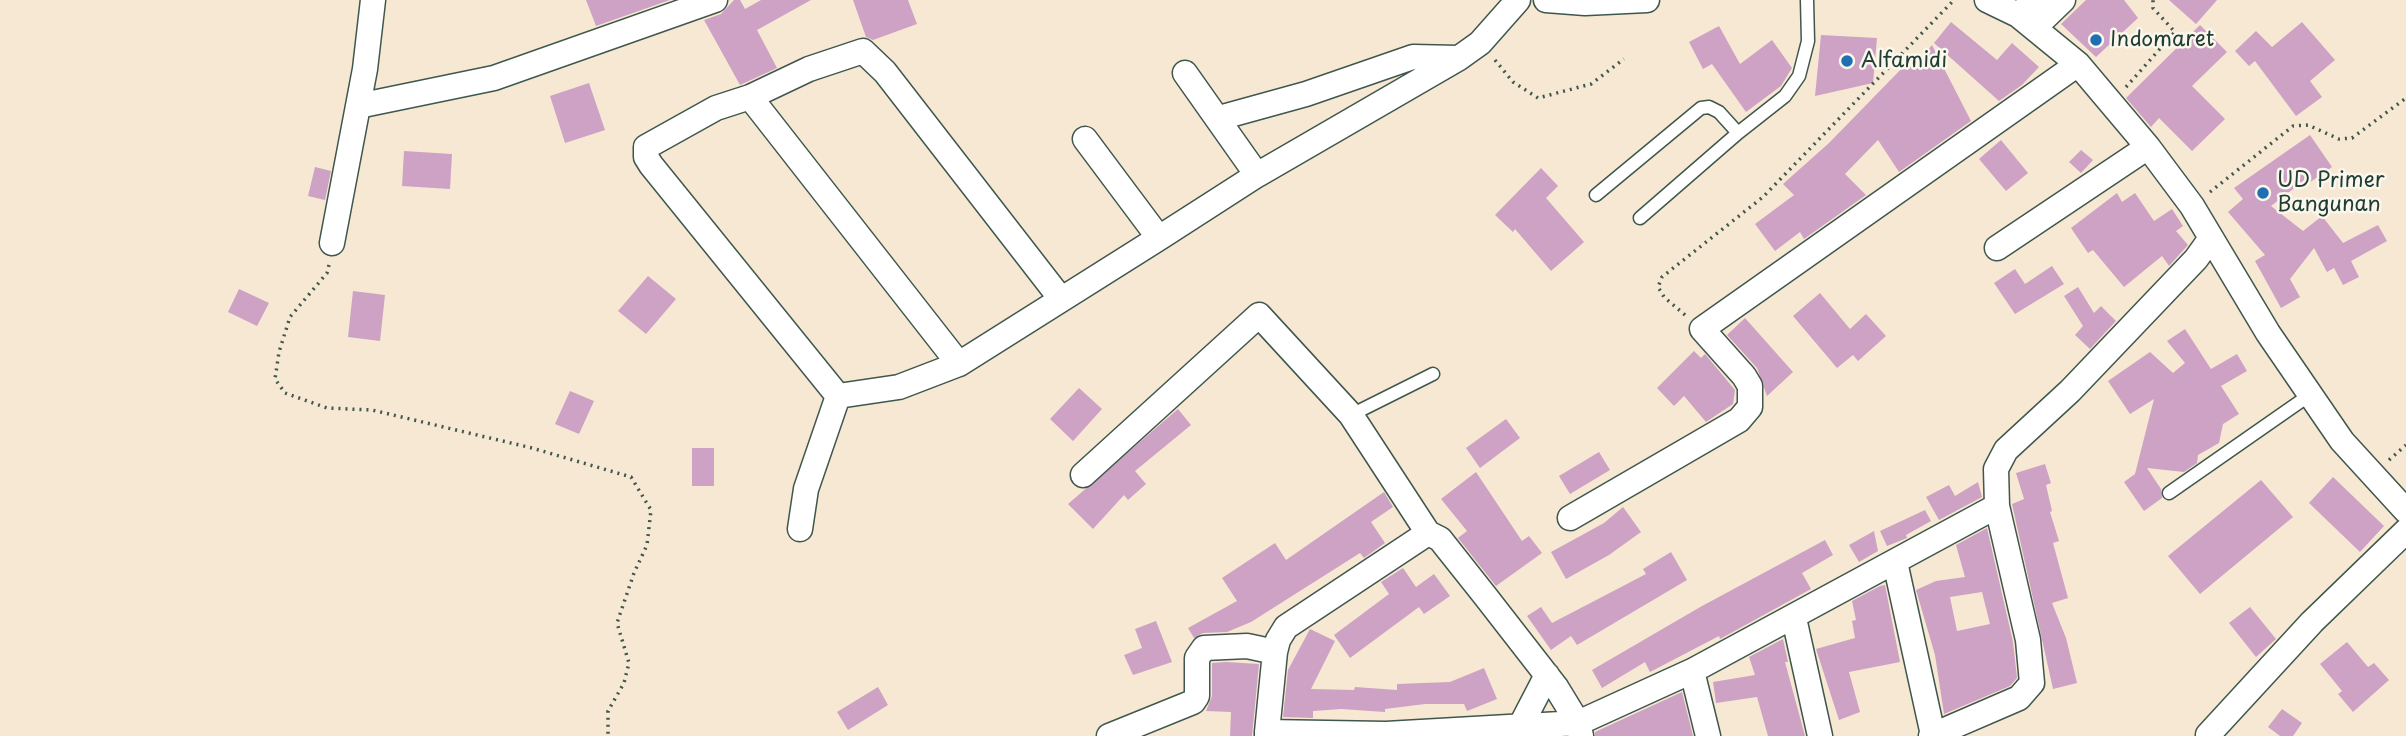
<!DOCTYPE html>
<style>
body{margin:0}
canvas{display:block;background:#f6e8d2}
</style>
<canvas width="2406" height="736"></canvas>
<script>
const c = document.querySelector('canvas').getContext('2d');
c.lineJoin = 'round';
function paint(path, color) { c.fillStyle = color; c.fill(path, 'evenodd'); }
const poly = rows => new Path2D(rows.map(r => 'M' + r).join(''));
function trace(path, color, width, dash) { c.strokeStyle = color; c.lineWidth = width; c.lineCap = dash ? 'butt' : 'round'; c.setLineDash(dash || []); c.stroke(path); }
function label(font, color, halo, rows, align = 'center') {
  c.font = font + ' "Playpen Sans",sans-serif'; c.lineWidth = 5; c.setLineDash([]); c.textBaseline = 'middle'; c.strokeStyle = halo; c.fillStyle = color; for (const [text, x, y, turn = 0] of rows) {
    c.save(); c.translate(x, y); c.rotate((+turn || 0) * Math.PI / 180); c.textAlign = isNaN(turn) ? turn : align; if (halo) c.strokeText(text, 0, 0); c.fillText(text, 0, 0); c.restore();
  }
}
const building = poly([
 [586,0,670,0,596,26],
 [734,0,740,0,745,9,761,0,811,0,757,30,777,68,740,85,704,20,721,14],
 [853,0,908,0,917,24,873,40,866,37],
 [2086,0,2124,0,2138,18,2096,57,2061,24],
 [2169,0,2217,0,2196,24],
 [1951,22,1997,60,2012,43,2039,67,2022,85,1999,101,1934,43],
 [2302,22,2335,60,2310,81,2322,97,2296,116,2255,61,2249,66,2235,51,2256,31,2272,47],
 [2200,25,2227,52,2192,86,2225,119,2192,151,2159,118,2151,127,2126,98],
 [1719,26,1740,64,1772,40,1792,68,1781,86,1746,112,1712,64,1703,69,1689,42],
 [1821,35,1877,38,1873,83,1815,96],
 [1932,45,1971,121,1899,172,1878,140,1845,174,1866,195,1804,239,1800,232,1775,251,1755,224,1794,195,1783,184,1829,143,1908,62,1913,68],
 [589,83,605,130,565,143,550,96],
 [2310,135,2332,167,2309,183,2306,179,2271,206,2303,231,2322,216,2343,243,2378,225,2387,241,2351,261,2359,277,2343,285,2334,268,2327,272,2314,248,2290,279,2300,297,2281,308,2255,261,2265,255,2228,212,2243,199,2234,188],
 [2001,140,2028,173,2006,191,1979,159],
 [2081,150,2093,160,2081,173,2069,162],
 [404,151,452,154,450,189,402,186],
 [315,167,331,171,325,200,308,196],
 [1541,168,1558,186,1546,198,1584,242,1551,271,1515,229,1513,232,1495,215],
 [2117,193,2122,202,2135,193,2154,221,2172,209,2183,226,2176,231,2188,245,2169,266,2162,256,2124,287,2093,250,2088,253,2071,228],
 [2052,266,2064,284,2015,314,1994,283,2015,269,2025,284],
 [648,276,676,299,646,334,618,311],
 [2078,287,2094,313,2101,306,2116,321,2090,349,2075,335,2083,326,2064,296],
 [239,289,269,303,257,326,228,312],
 [353,291,385,295,380,341,348,337],
 [1820,293,1850,329,1866,314,1886,336,1858,361,1853,355,1837,368,1793,316],
 [1745,318,1793,372,1767,396,1757,368,1727,335],
 [2185,329,2211,369,2237,354,2247,371,2221,386,2239,414,2223,424,2219,443,2198,455,2197,463,2184,472,2147,468,2161,489,2162,498,2144,511,2124,482,2135,474,2154,399,2130,414,2108,381,2150,352,2173,373,2185,363,2167,341],
 [1694,351,1701,358,1705,354,1735,390,1733,404,1706,422,1684,396,1674,406,1657,388],
 [1079,388,1102,409,1073,441,1050,419],
 [570,391,594,401,579,434,555,424],
 [1178,409,1191,425,1135,471,1146,484,1128,500,1124,495,1093,529,1068,504],
 [1506,419,1520,438,1480,468,1466,448],
 [692,448,714,448,714,486,692,486],
 [1599,452,1610,470,1570,494,1559,476],
 [2045,464,2051,483,2046,485,2052,511,2050,512,2059,541,2053,543,2068,598,2052,603,2066,638,2077,683,2053,689,2012,504,2024,499,2016,473],
 [1476,472,1522,541,1529,536,1542,553,1496,586,1458,538,1467,531,1441,499],
 [2333,477,2384,526,2360,552,2309,503],
 [2261,480,2293,517,2200,594,2168,556],
 [1978,482,1982,497,1939,520,1926,497,1949,485,1955,496],
 [1384,492,1393,507,1371,522,1385,543,1364,558,1360,553,1251,622,1227,632,1203,633,1194,638,1188,628,1237,601,1222,578,1275,543,1286,560],
 [1623,507,1641,532,1609,555,1566,579,1551,552,1604,523],
 [1925,510,1931,521,1906,535,1907,538,1887,546,1880,531],
 [1987,528,2013,642,2017,678,2010,686,1944,714,1935,655,1916,590,1936,581,1965,577,1956,545],
 [1982,592,1990,624,1957,631,1950,597],
 [1874,531,1878,551,1859,562,1849,545],
 [1825,540,1833,555,1802,573,1811,589,1720,639,1719,636,1650,672,1645,662,1602,688,1592,670,1702,606],
 [1671,552,1687,580,1577,645,1571,636,1551,650,1527,616,1541,607,1552,623,1646,574,1643,569],
 [1403,568,1416,587,1434,574,1450,596,1424,614,1419,607,1350,658,1334,635,1389,594,1381,582],
 [1880,586,1885,585,1900,662,1849,672,1860,712,1839,720,1816,649,1855,638,1852,621,1856,620,1852,601],
 [2250,607,2276,639,2256,657,2229,623],
 [1156,621,1172,662,1133,675,1124,655,1142,648,1135,629],
 [1310,629,1335,641,1311,689,1354,690,1355,687,1397,690,1397,684,1450,682,1484,668,1497,699,1467,711,1464,704,1425,704,1385,709,1385,712,1341,709,1313,711,1313,718,1283,717,1288,670],
 [1783,639,1788,662,1785,662,1805,736,1768,736,1757,697,1716,703,1713,682,1755,675,1749,657],
 [2347,642,2368,667,2374,663,2389,680,2353,712,2338,694,2342,691,2320,664],
 [1226,662,1259,664,1252,736,1230,736,1231,712,1206,711,1212,696,1212,663],
 [878,687,888,705,848,730,837,712],
 [1682,692,1693,736,1595,736,1595,732],
 [2282,709,2302,723,2293,736,2280,736,2268,727]
]);
const path = poly([
 [1495,60,1513,82,1538,98,1591,84,1624,59],
 [2126,87,2175,32,2153,8,2153,0],
 [2210,192,2293,126,2308,125,2339,139,2352,138,2406,98],
 [329,265,327,273,290,317,279,352,275,379,285,393,327,408,372,410,532,448,631,477,651,510,647,545,634,573,617,623,629,663,624,683,608,711,608,736],
 [1685,315,1664,297,1658,287,1662,277,1763,197,1954,0],
 [2389,460,2406,445]
]);
const service = poly([
 [1596,195,1701,108,1709,107,1719,112,1738,133,1785,96,1799,76,1808,41,1807,0],
 [1640,218,1738,133],
 [1351,415,1433,374],
 [2169,493,2311,394]
]);
const minor = poly([
 [1546,0,1585,3,1647,0],
 [1987,0,2018,15,2078,64,2148,147,2192,206,2268,333,2342,441,2406,511],
 [2018,15,2035,0],
 [2034,28,2063,0],
 [1185,73,1257,175],
 [750,97,959,364],
 [358,106,494,78,715,0],
 [1219,118,1306,94,1413,57,1458,58],
 [1085,139,1159,238],
 [332,243,365,69,373,0],
 [1997,248,2148,147],
 [1061,299,885,72,863,51,809,69,750,97,716,108,646,147,646,157,651,165,838,396,899,387,959,364,1159,238,1257,175,1459,58,1480,43,1518,0],
 [1083,475,1259,315,1351,415,1428,533],
 [1570,518,1739,420,1750,407,1750,386,1744,376,1702,329,2078,64],
 [800,529,806,489,838,396],
 [1895,562,1933,735],
 [1794,618,1820,736],
 [1692,671,1997,506],
 [1520,727,1547,675],
 [2208,735,2312,622,2406,531],
 [1109,736,1193,702,1197,696,1197,658,1204,648,1247,646,1275,652],
 [1267,736,1267,732,1386,734,1578,723,1556,687,1486,597,1440,539,1428,533,1286,627,1278,640,1275,652,1267,732],
 [1581,736,1578,723,1692,671,1708,736],
 [1931,736,2019,698,2032,683,2028,640,1997,506,1996,469,2006,450,2070,391,2196,259,2211,238]
]);
const markers = [
 [2096,40,7,"#1f6fb2"],
 [1847,61,7,"#1f6fb2"],
 [2263,193,7,"#1f6fb2"]
];
const poiNames = [
 ["Indomaret",2110,40],
 ["Alfamidi",1861,61],
 ["UD Primer",2277,181],
 ["Bangunan",2277,205]
];
paint(building, '#cda2c5');
trace(service, '#3f574c', 15);
trace(minor, '#3f574c', 27);
trace(path, '#3f574c', 3.5, [2, 5]);
trace(service, '#fff', 12);
trace(minor, '#fff', 24);
for (const [x, y, r, color] of markers) { const dot = new Path2D(); dot.arc(x, y, r, 0, 2 * Math.PI); c.fillStyle = color; c.fill(dot); trace(dot, '#fbf7ec', 2.5); }
label('21px', '#1f3d34', '#fbf7ec', poiNames, 'left');
</script>
